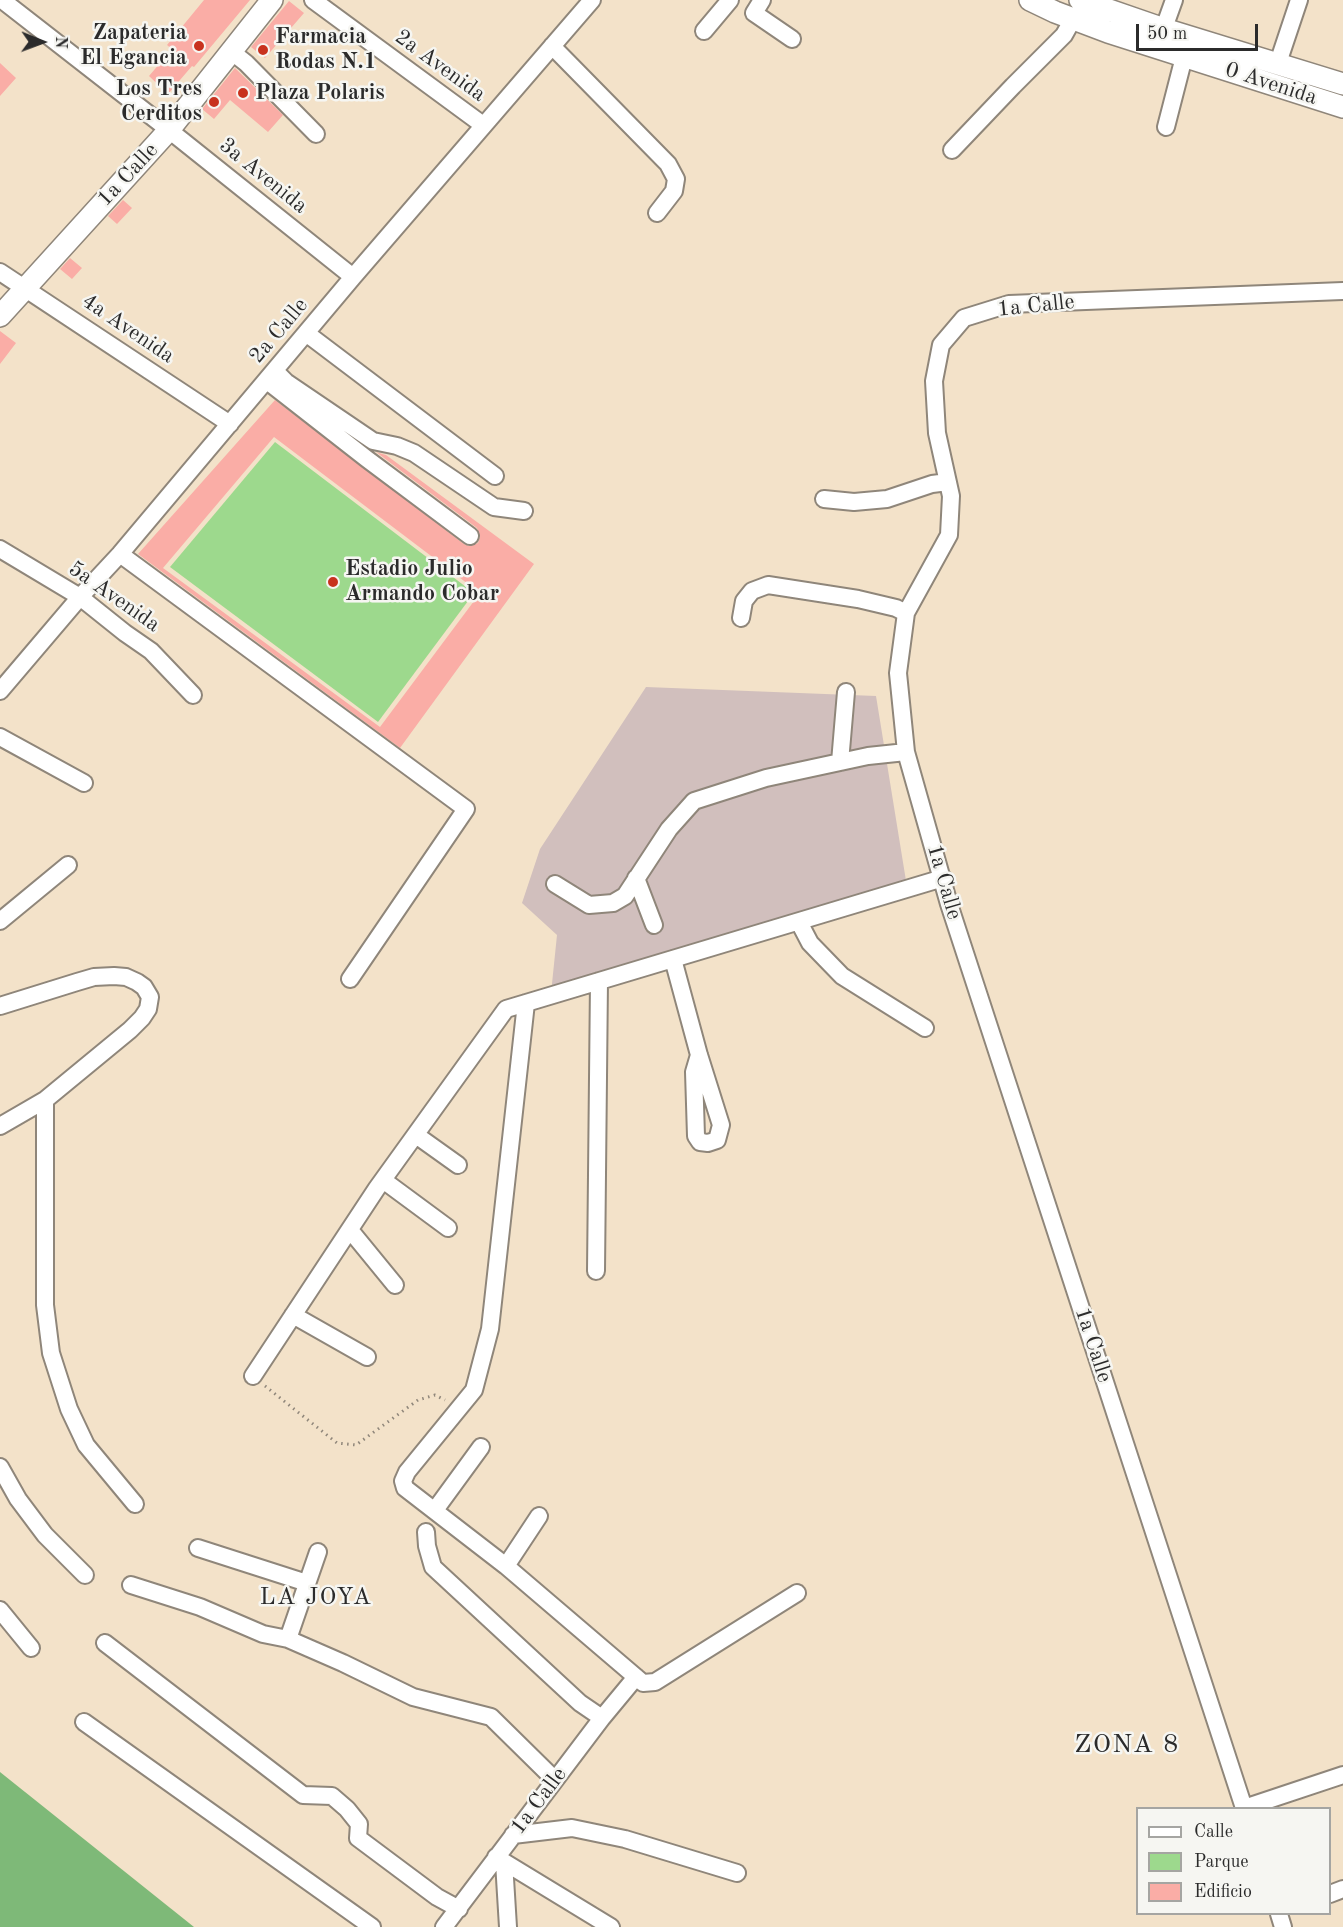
<!DOCTYPE html>
<style>
body{margin:0}
#map{position:relative;width:1343px;height:1927px;overflow:hidden;background:#f3e2c9;font-family:"Old Standard TT",serif}
canvas{display:block}
.legend{position:absolute;left:1136px;top:1807px;width:195px;height:108px;box-sizing:border-box;background:#f6f6f2;border:2px solid #a5a5a2;margin:0;padding:8px 10px;list-style:none;font-size:18px;color:#2b2b2b}
.legend li{display:flex;align-items:center;gap:12px;height:30px}
.legend b{width:30px;border:2px solid #a5a5a2}
.north{position:absolute;left:12px;top:12px;width:60px;height:60px;-webkit-text-stroke:4px #f6f6f2;paint-order:stroke;rotate:91deg;font-size:16px;font-weight:700;line-height:24px;text-align:center;color:#2b2b2b}
.north::after{content:'';display:block;margin:auto;width:21px;height:27px;background:#2b2b2b;clip-path:polygon(50% 0,100% 100%,50% 72%,0 100%)}
.scale{position:absolute;left:1136px;top:24px;width:122px;height:27px;box-sizing:border-box;border:3px solid #2b2b2b;border-top:0;padding-left:8px;font-size:18px;line-height:21px;white-space:nowrap;color:#2b2b2b;-webkit-text-stroke:4px #f6f6f2;paint-order:stroke}
</style>
<div id="map">
<canvas width="1343" height="1927"></canvas>
<ul class="legend">
<li><b style="height:8px;background:#fff"></b>Calle</li>
<li><b style="height:16px;background:#9dd98d"></b>Parque</li>
<li><b style="height:16px;background:#faada6"></b>Edificio</li>
</ul>
<div class="north">N</div>
<div class="scale">50 m</div>
</div>
<script>
const c = document.querySelector('canvas').getContext('2d');
c.lineJoin = 'round';
function paint(path, color) { c.fillStyle = color; c.fill(path, 'evenodd'); }
const poly = rows => new Path2D(rows.map(r => 'M' + r).join(''));
function trace(path, color, width, dash) { c.strokeStyle = color; c.lineWidth = width; c.lineCap = dash ? 'butt' : 'round'; c.setLineDash(dash || []); c.stroke(path); }
function label(font, color, halo, rows, align = 'center') {
  c.font = font + ' "Old Standard TT",serif'; c.lineWidth = 5; c.setLineDash([]); c.textBaseline = 'middle'; c.strokeStyle = halo; c.fillStyle = color; for (const [text, x, y, turn = 0] of rows) {
    c.save(); c.translate(x, y); c.rotate((+turn || 0) * Math.PI / 180); c.textAlign = isNaN(turn) ? turn : align; if (halo) c.strokeText(text, 0, 0); c.fillText(text, 0, 0); c.restore();
  }
}
const industrial = poly([
 [646,687,876,696,907,887,550,1003,557,935,522,903,540,849]
]);
const green = poly([
 [275,442,474,593,378,722,170,567]
]);
const forest = poly([
 [0,1772,194,1927,0,1927]
]);
const building = poly([
 [204,0,250,0,194,67,192,66,168,94,149,76,172,49,167,45],
 [289,1,304,13,265,58,251,47],
 [0,63,16,78,0,96],
 [235,68,283,115,268,132,230,100,214,119,202,109],
 [123,200,132,208,117,224,108,216],
 [70,258,82,268,72,279,60,269],
 [0,331,16,343,0,364],
 [275,400,464,544,469,546,478,543,480,537,477,528,376,452,386,455,534,564,400,748,138,554],
 [274,437,480,593,380,727,163,568]
]);
const path = poly([
 [265,1386,337,1443,356,1445,418,1400,435,1395,445,1400]
]);
const minor = poly([
 [2,0,169,130,353,277],
 [313,0,483,125],
 [762,0,754,13,792,39],
 [704,31,730,0],
 [1160,39,1174,0],
 [552,46,668,164,676,179,674,191,657,213],
 [232,52,246,63,316,134],
 [1278,63,1299,0],
 [1166,127,1184,57],
 [952,150,1013,86,1064,35,1073,19],
 [0,272,230,424],
 [306,333,495,476],
 [275,371,286,382,373,441,397,446,414,453,494,507,524,511],
 [271,384,367,459,470,536],
 [824,499,854,502,887,499,932,484,948,482],
 [0,549,80,597,125,633,151,651,193,695],
 [120,554,466,809,350,979],
 [741,618,744,601,752,591,768,585,858,599,896,608,906,613],
 [0,691,80,597,120,554,353,277,592,0],
 [0,737,84,783],
 [840,762,846,692],
 [636,878,654,925],
 [555,884,589,905,613,903,625,896,669,829,694,801,766,778,868,756,906,752],
 [0,921,68,865],
 [799,922,810,943,842,976,925,1028],
 [673,959,699,1055,721,1125,717,1140,708,1143,700,1142,696,1136,694,1072,699,1055],
 [526,1003,490,1329,474,1390,407,1472,403,1481,405,1488,506,1566,643,1683,655,1682,797,1593],
 [0,1006,77,982,94,977,114,976,126,977,137,982,144,987,150,997,148,1009,142,1018,130,1030,45,1100,0,1126],
 [45,1100,45,1305,51,1353,69,1409,86,1445,135,1504],
 [416,1135,458,1165],
 [383,1180,448,1228],
 [350,1230,395,1285],
 [596,1271,599,981],
 [293,1315,367,1357],
 [253,1376,377,1188,506,1009,943,878],
 [0,1467,18,1499,45,1535,85,1575],
 [435,1510,481,1447],
 [426,1532,427,1546,433,1567,580,1703,602,1718],
 [198,1548,307,1583],
 [506,1566,539,1516],
 [131,1585,200,1607,263,1634,288,1639,343,1663,413,1697,491,1717,555,1780],
 [0,1610,31,1648],
 [288,1639,318,1552],
 [105,1643,303,1795,332,1796,347,1809,359,1824,358,1838,437,1897,459,1909],
 [84,1722,372,1927],
 [1244,1808,949,904,906,752,898,673,906,613,949,535,951,496,937,433,934,381,941,345,964,318,1009,304,1343,291],
 [1244,1808,1343,1775],
 [513,1835,572,1828,625,1839,737,1873],
 [496,1857,611,1927],
 [504,1862,508,1927],
 [1330,1894,1343,1889],
 [1279,1914,1283,1927],
 [444,1927,602,1718,636,1677]
]);
const major = poly([
 [1030,0,1055,12,1108,32,1343,107],
 [1080,0,1164,29,1343,84],
 [0,316,169,130,272,0]
]);
const markers = [
 [199,46,6,"#c8321e"],
 [263,50,6,"#c8321e"],
 [243,93,6,"#c8321e"],
 [214,102,6,"#c8321e"],
 [333,582,6,"#c8321e"]
];
const poiNames = [
 ["Zapateria",187,33,"right"],
 ["El Egancia",187,58,"right"],
 ["Farmacia",275,37],
 ["Rodas N.1",275,62],
 ["Los Tres",202,89,"right"],
 ["Cerditos",202,114,"right"],
 ["Plaza Polaris",255,93],
 ["Estadio Julio",345,569],
 ["Armando Cobar",345,594]
];
const streetNames = [
 ["2a Avenida",440,66,36],
 ["0 Avenida",1271,84,18],
 ["1a Calle",128,175,-47],
 ["3a Avenida",263,176,39],
 ["1a Calle",1036,306,-6],
 ["4a Avenida",128,329,34],
 ["2a Calle",279,331,-50],
 ["5a Avenida",114,597,35],
 ["1a Calle",944,882,74],
 ["1a Calle",1093,1345,72],
 ["1a Calle",539,1801,-53]
];
const neighbourhoodNames = [
 ["LA JOYA",316,1598]
];
const quarterNames = [
 ["ZONA 8",1127,1745]
];
paint(industrial, '#d1bfbd');
paint(green, '#9dd98d');
paint(forest, '#7eb978');
paint(building, '#faada6');
trace(minor, '#8f867a', 20);
trace(major, '#8f867a', 24);
trace(path, '#8f867a', 3, [1.5, 4.5]);
trace(minor, '#fff', 16);
trace(major, '#fff', 21);
for (const [x, y, r, color] of markers) { const dot = new Path2D(); dot.arc(x, y, r, 0, 2 * Math.PI); c.fillStyle = color; c.fill(dot); trace(dot, '#f6f6f2', 2); }
label('bold 22px', '#2b2b2b', '#f6f6f2', poiNames, 'left');
label('22px', '#2b2b2b', '#f6f6f2', streetNames);
c.letterSpacing = '1.5px';
label('24px', '#2b2b2b', '#f6f6f2', neighbourhoodNames);
c.letterSpacing = '0px';
c.letterSpacing = '1.5px';
label('26px', '#2b2b2b', '#f6f6f2', quarterNames);
c.letterSpacing = '0px';
</script>
